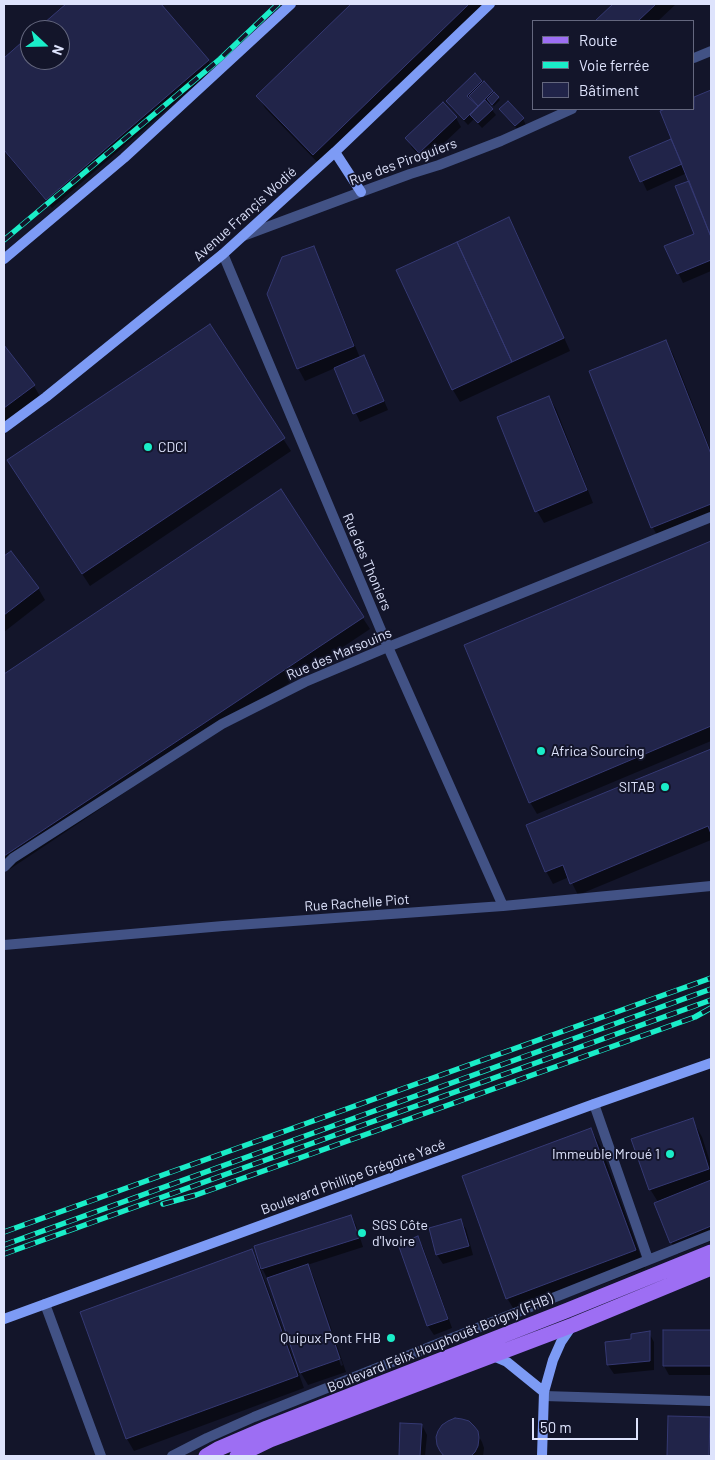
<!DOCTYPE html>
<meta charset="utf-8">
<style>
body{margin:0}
#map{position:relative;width:715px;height:1460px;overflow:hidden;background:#13152a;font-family:Barlow,sans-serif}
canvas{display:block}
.frame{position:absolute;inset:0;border:5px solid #dee3fc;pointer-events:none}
.legend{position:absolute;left:532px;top:20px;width:162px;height:90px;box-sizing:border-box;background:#13152a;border:1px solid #64677e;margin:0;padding:6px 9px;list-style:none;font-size:15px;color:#dee3fc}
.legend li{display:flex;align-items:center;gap:10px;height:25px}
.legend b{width:25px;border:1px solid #64677e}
.north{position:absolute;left:20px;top:20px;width:50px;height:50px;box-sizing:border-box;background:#13152a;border:1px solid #64677e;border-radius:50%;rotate:111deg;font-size:14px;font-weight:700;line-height:20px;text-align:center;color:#dee3fc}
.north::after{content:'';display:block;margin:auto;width:18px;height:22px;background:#1aedc8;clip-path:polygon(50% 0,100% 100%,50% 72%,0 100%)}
.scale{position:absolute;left:532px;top:1418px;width:106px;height:22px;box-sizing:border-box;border:2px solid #dee3fc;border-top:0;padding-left:6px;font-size:15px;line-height:18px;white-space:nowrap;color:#dee3fc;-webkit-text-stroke:4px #13152a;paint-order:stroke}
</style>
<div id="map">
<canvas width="715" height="1460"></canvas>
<div class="frame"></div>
<ul class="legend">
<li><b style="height:6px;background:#9d6ef3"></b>Route</li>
<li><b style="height:6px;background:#1aedc8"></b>Voie ferrée</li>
<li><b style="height:14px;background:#212449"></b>Bâtiment</li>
</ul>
<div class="north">N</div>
<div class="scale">50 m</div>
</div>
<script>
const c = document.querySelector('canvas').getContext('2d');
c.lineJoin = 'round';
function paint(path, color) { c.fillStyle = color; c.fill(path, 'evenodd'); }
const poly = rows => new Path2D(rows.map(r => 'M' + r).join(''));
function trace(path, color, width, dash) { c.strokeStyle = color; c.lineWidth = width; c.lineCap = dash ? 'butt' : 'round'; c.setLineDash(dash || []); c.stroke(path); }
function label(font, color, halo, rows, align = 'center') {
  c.font = font + ' Barlow,sans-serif'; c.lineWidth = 4; c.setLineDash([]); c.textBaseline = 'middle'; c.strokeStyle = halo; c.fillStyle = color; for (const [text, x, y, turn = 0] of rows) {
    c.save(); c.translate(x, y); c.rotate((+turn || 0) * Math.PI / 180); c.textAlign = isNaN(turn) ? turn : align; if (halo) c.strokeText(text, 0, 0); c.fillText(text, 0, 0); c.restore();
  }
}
const shadow = poly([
 [68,4,159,4,208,60,213,70,52,208,4,151,4,59,30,37,30,60,60,60,60,30,38,30],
 [353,4,488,4,321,166,265,108,258,96],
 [615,4,676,4,658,21,596,21],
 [475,75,500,100,494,106,491,103,488,105,496,115,482,128,474,119,468,125,451,107,448,101],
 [711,91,711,271,683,283,666,247,696,235,690,182,687,173,647,191,631,157,676,147,662,112,668,109,694,109,694,98],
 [501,109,523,119,526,125,519,131,504,115],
 [456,118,461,127,425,161,412,148,407,139],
 [509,219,516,231,570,351,460,402,453,390,398,270],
 [313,248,320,260,360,358,364,356,369,365,388,410,360,422,335,368,305,381,298,368],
 [210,326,291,451,90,586,8,461],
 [666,342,673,354,711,451,711,519,660,540,653,528,591,372],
 [4,347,34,386,41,398,4,426],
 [549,397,556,409,593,503,544,523,537,511],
 [280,491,370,629,10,869,4,859,4,675],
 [711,542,711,741,537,814,530,802,465,646],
 [11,552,38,588,45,600,4,632,4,557],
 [711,750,711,840,578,895,569,877,553,884,546,871,528,826],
 [692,1119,702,1137,711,1165,711,1241,678,1254,671,1242,658,1202,650,1189],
 [591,1129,601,1147,645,1268,518,1316,507,1298],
 [351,1216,356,1225,363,1247,307,1265,314,1278,346,1372,308,1385,301,1373,269,1278,267,1278,263,1270,261,1270,304,1388,134,1451,127,1439,82,1313,251,1250,260,1264],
 [311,1277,313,1277,343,1365,341,1366],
 [460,1220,466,1229,473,1255,443,1264,437,1255],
 [418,1238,423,1247,452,1328,434,1335,428,1326,400,1245],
 [664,1331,711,1331,711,1375,669,1375,664,1366],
 [649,1333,654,1342,654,1370,614,1374,608,1365],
 [669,1417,710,1418,711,1421,711,1456,668,1456],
 [401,1424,422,1425,427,1435,425,1456,401,1456],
 [473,1426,482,1442,484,1448,483,1456,444,1456,441,1451]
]);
const building = poly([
 [66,4,161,4,209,60,46,200,4,150,4,58,30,35,30,60,60,60,60,30,36,30,66,4],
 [351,4,469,4,313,155,256,96,351,4],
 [613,4,656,4,638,21,595,21,613,4],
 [475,73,482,81,467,96,478,106,464,120,446,101,475,73],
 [484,81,493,91,478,106,469,96,484,81],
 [711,90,711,237,660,111,665,109,694,109,694,97,711,90],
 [494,92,499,97,492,105,487,99,494,92],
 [485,100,493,109,478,123,470,115,485,100],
 [508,101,524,118,515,126,499,109,508,101],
 [443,102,457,117,419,153,405,138,443,102],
 [671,139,682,164,640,182,629,157,671,139],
 [689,181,711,237,711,260,677,274,664,246,694,234,675,186,689,181],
 [509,217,564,338,512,362,457,242,509,217],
 [457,242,512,362,452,390,396,270,457,242],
 [314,246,354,346,297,369,267,294,282,257,314,246],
 [210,324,285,438,82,574,7,460,210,324],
 [666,340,711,454,711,504,651,528,589,371,666,340],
 [4,345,35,385,4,408,4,345],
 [364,355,384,401,353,414,334,368,364,355],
 [549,396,587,490,535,512,497,417,549,396],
 [281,489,364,617,4,856,4,674,281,489],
 [711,541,711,726,529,803,464,645,711,541],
 [11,551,39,588,4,615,4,556,11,551],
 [711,749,711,834,708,826,570,884,563,865,545,872,526,825,711,749],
 [693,1118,709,1169,649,1190,631,1139,693,1118],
 [591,1128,636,1250,506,1299,462,1176,591,1128],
 [711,1180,711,1226,670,1243,654,1203,711,1180],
 [351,1215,359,1238,261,1269,254,1246,351,1215],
 [461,1219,469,1246,436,1255,429,1228,461,1219],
 [418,1236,448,1319,427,1326,398,1244,418,1236],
 [252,1249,298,1376,126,1439,80,1312,252,1249],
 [308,1264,340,1359,300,1373,267,1278,308,1264],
 [663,1330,711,1330,711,1366,663,1366,663,1330],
 [650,1331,650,1361,607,1365,605,1342,631,1339,631,1334,650,1331],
 [668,1416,710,1417,709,1456,667,1456,668,1416],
 [455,1418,462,1419,469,1421,474,1426,478,1431,479,1438,478,1446,475,1452,471,1456,444,1456,440,1451,437,1445,436,1437,438,1431,442,1425,448,1421,455,1418],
 [400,1423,422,1424,420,1456,399,1456,400,1423]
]);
const street = poly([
 [694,58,711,51],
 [243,236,361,192,410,174,439,165,501,141,572,109],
 [223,254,388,647,503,906],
 [4,867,13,858,222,724,305,682,388,647,711,517],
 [4,945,223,926,503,906,711,886],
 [594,1104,648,1259],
 [45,1304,101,1456],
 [544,1396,711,1401],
 [172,1456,207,1438,254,1417,711,1235]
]);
const secondary = poly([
 [335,152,361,192],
 [4,259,124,158,291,4],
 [4,428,46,397,223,254,335,152,490,4],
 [4,1319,594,1104,711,1063],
 [493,1356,507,1362,544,1392],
 [542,1456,544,1392,553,1360,561,1342,572,1326]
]);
const primary = poly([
 [206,1456,218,1449,267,1428,568,1310,711,1252],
 [237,1456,270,1440,573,1325,711,1268]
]);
const rail = poly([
 [4,240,220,59,278,4],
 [163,1204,196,1195,695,1017,711,1008],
 [4,1232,711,978],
 [4,1245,711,989],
 [4,1254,711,1000]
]);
const markers = [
 [148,447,5,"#1aedc8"],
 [541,751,5,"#1aedc8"],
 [665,787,5,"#1aedc8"],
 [670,1154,5,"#1aedc8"],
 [362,1233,5,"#1aedc8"],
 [391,1338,5,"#1aedc8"]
];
const streetNames = [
 ["Rue des Piroguiers",403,162,-20],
 ["Avenue Françis Wodié",245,214,-42],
 ["Rue des Thoniers",367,562,67],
 ["Rue des Marsouins",339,654,-23],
 ["Rue Rachelle Piot",357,903,-4],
 ["Boulevard Phillipe Grégoire Yacé",353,1177,-20],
 ["Boulevard Félix Houphouët Boigny (FHB)",440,1343,-22]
];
const poiNames = [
 ["CDCI",158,447],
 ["Africa Sourcing",551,751],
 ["SITAB",655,787,"right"],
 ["Immeuble Mroué 1",660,1154,"right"],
 ["SGS Côte",372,1225],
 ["d'Ivoire",372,1241],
 ["Quipux Pont FHB",381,1338,"right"]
];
paint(shadow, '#0007');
paint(building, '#212449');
trace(building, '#353973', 1);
trace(street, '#425285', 10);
trace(secondary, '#7d9bf5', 10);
trace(primary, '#9d6ef3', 15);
trace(rail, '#1aedc8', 5.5);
trace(rail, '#13152a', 4, [11]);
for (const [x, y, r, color] of markers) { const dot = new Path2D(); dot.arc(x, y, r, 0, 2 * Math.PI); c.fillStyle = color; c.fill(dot); trace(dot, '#13152a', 2); }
label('14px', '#dee3fc', '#13152a', streetNames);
label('14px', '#dee3fc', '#13152a', poiNames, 'left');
</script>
